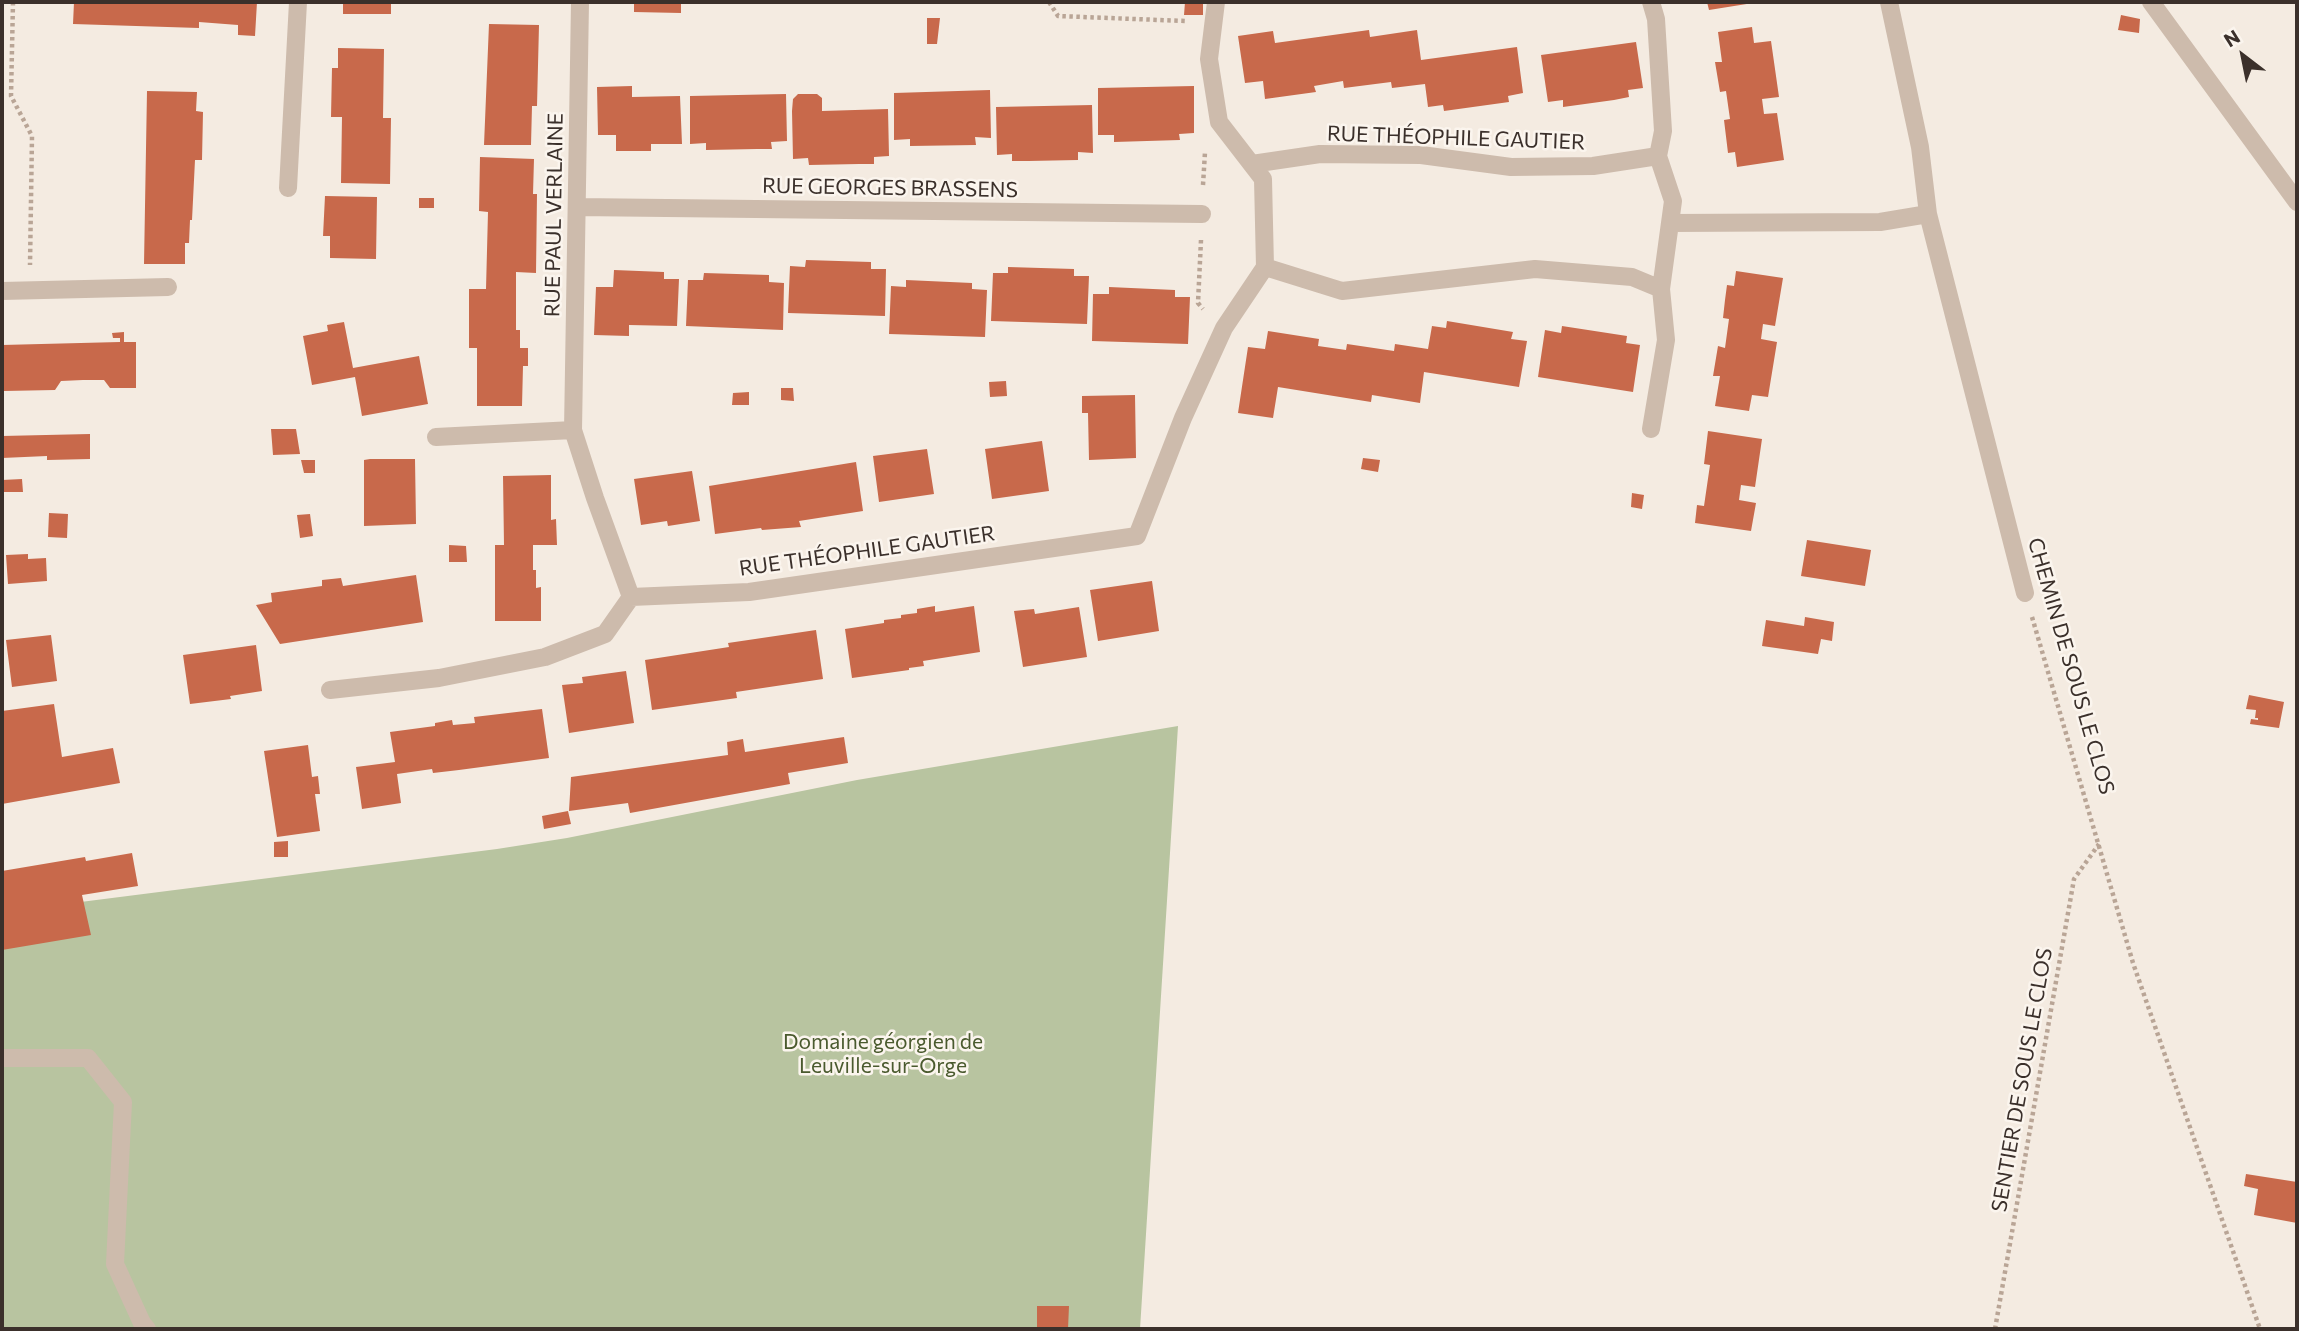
<!DOCTYPE html>
<meta charset="utf-8">
<style>
body{margin:0}
#map{position:relative;width:2299px;height:1331px;overflow:hidden;background:#f4ebe1;font-family:Commissioner,sans-serif}
canvas{display:block}
.frame{position:absolute;inset:0;border:4px solid #3b302b;pointer-events:none}
.north{position:absolute;left:2208px;top:21px;width:70px;height:70px;-webkit-text-stroke:5px #fbf5ee;paint-order:stroke;rotate:328deg;font-size:19px;font-weight:700;line-height:28px;text-align:center;color:#3b302b}
.north::after{content:'';display:block;margin:auto;width:24px;height:32px;background:#3b302b;clip-path:polygon(50% 0,100% 100%,50% 72%,0 100%)}
</style>
<div id="map">
<canvas width="2299" height="1331"></canvas>
<div class="frame"></div>
<div class="north">N</div>
</div>
<script>
const c = document.querySelector('canvas').getContext('2d');
c.lineJoin = 'round';
function paint(path, color) { c.fillStyle = color; c.fill(path, 'evenodd'); }
const poly = rows => new Path2D(rows.map(r => 'M' + r).join(''));
function trace(path, color, width, dash) { c.strokeStyle = color; c.lineWidth = width; c.lineCap = dash ? 'butt' : 'round'; c.setLineDash(dash || []); c.stroke(path); }
function label(font, color, halo, rows, align = 'center') {
  c.font = font + ' Commissioner,sans-serif'; c.lineWidth = 5; c.setLineDash([]); c.textBaseline = 'middle'; c.strokeStyle = halo; c.fillStyle = color; for (const [text, x, y, turn = 0] of rows) {
    c.save(); c.translate(x, y); c.rotate((+turn || 0) * Math.PI / 180); c.textAlign = isNaN(turn) ? turn : align; if (halo) c.strokeText(text, 0, 0); c.fillText(text, 0, 0); c.restore();
  }
}
const green = poly([
 [1178,726,1140,1329,2,1329,2,912,497,849,567,838,857,780]
]);
const building = poly([
 [74,2,257,2,255,36,238,35,238,25,199,22,199,28,73,24],
 [343,2,391,2,391,14,343,14],
 [634,2,681,2,681,13,634,12],
 [1185,2,1203,2,1203,15,1184,15],
 [1707,2,1753,2,1753,3,1709,10],
 [2121,15,2140,19,2139,33,2118,30],
 [927,18,940,18,937,44,927,44],
 [489,24,539,25,537,106,532,106,531,145,484,145],
 [1752,27,1754,43,1771,41,1779,97,1762,99,1764,114,1777,113,1784,160,1737,167,1735,152,1728,153,1724,120,1730,119,1726,91,1720,92,1715,62,1722,62,1718,32],
 [1369,30,1370,37,1417,30,1421,60,1517,47,1523,93,1508,96,1509,102,1444,111,1443,105,1428,107,1425,84,1392,88,1391,82,1344,88,1343,81,1314,86,1316,92,1265,99,1263,81,1245,83,1238,36,1273,31,1275,43],
 [1636,42,1643,88,1628,90,1629,97,1614,100,1563,107,1563,100,1548,102,1541,55],
 [338,48,384,49,383,118,391,118,390,184,341,183,342,117,331,117,332,68,338,68],
 [632,86,632,97,680,96,682,144,651,144,651,151,616,151,616,135,598,135,597,87],
 [1194,86,1194,133,1179,134,1180,140,1114,142,1114,135,1098,135,1098,88],
 [990,90,991,138,975,137,976,145,910,146,910,139,894,140,894,93],
 [147,91,197,92,196,111,203,112,202,160,195,160,192,220,190,220,189,243,185,243,185,264,144,264],
 [786,94,787,141,771,142,772,149,757,149,706,150,706,143,690,144,690,96],
 [798,94,817,94,822,98,822,111,888,109,889,156,874,157,874,164,859,164,809,165,808,158,793,159,792,111,793,99],
 [1092,105,1093,153,1078,152,1078,160,1028,161,1012,161,1012,154,997,155,996,107],
 [480,157,534,159,533,194,537,194,536,273,516,272,516,330,520,330,520,348,528,348,528,366,523,366,522,406,477,406,477,348,469,348,469,289,486,289,488,212,479,211],
 [325,196,377,197,376,259,330,258,330,236,323,236],
 [419,198,434,198,434,208,419,208],
 [806,260,871,262,871,269,886,269,885,316,788,313,790,266,805,267],
 [1008,267,1074,269,1074,276,1089,276,1087,324,991,321,993,273,1008,273],
 [614,270,664,272,664,279,679,279,677,326,629,325,629,336,594,335,596,287,613,287],
 [1736,271,1783,278,1775,326,1763,324,1761,339,1777,342,1768,397,1752,395,1749,411,1715,406,1720,376,1713,376,1718,346,1725,348,1729,319,1723,318,1725,300,1727,285,1734,286],
 [704,273,769,275,769,282,784,283,783,330,686,326,688,280,703,280],
 [906,280,972,283,972,289,987,290,985,337,889,334,891,286,906,287],
 [1109,287,1175,290,1175,297,1190,297,1188,344,1092,341,1093,294,1109,294],
 [1447,321,1513,332,1511,339,1527,341,1519,387,1424,372,1420,403,1372,395,1371,402,1278,387,1273,418,1238,413,1248,347,1265,349,1268,331,1319,339,1318,346,1346,350,1347,344,1394,351,1395,344,1428,349,1432,326,1446,328],
 [344,322,353,368,419,356,428,404,362,416,355,377,312,385,303,336,328,331,327,325],
 [1562,326,1627,336,1626,343,1640,345,1633,392,1538,377,1545,330,1561,333],
 [124,332,124,342,136,342,136,388,110,388,104,380,83,380,61,381,55,390,4,391,2,388,2,345,120,342,120,338,113,338,112,333],
 [1006,381,1007,396,990,397,989,382],
 [781,388,793,388,794,401,781,400],
 [749,392,749,405,732,405,733,393],
 [1135,395,1136,458,1089,460,1088,413,1082,413,1082,396],
 [271,429,296,429,300,454,273,455],
 [1708,431,1762,439,1755,487,1741,485,1739,500,1756,503,1751,531,1695,523,1697,505,1704,506,1710,465,1704,464],
 [90,434,90,459,47,460,47,456,2,458,2,436],
 [1042,441,1049,491,992,499,985,449],
 [927,449,934,494,879,502,873,456],
 [1363,458,1380,460,1378,472,1361,469],
 [370,459,415,459,416,524,364,526,364,460],
 [301,460,315,460,315,473,304,473],
 [856,462,863,511,799,521,801,527,762,530,761,528,715,534,709,486],
 [692,471,700,521,668,526,667,521,641,525,634,479],
 [551,475,551,520,556,519,557,545,533,545,533,570,536,570,536,588,541,587,541,621,495,621,495,545,504,545,503,476],
 [22,479,23,492,2,492,2,480],
 [1632,493,1644,495,1642,509,1631,507],
 [49,513,68,514,67,538,48,537],
 [310,514,313,536,300,538,297,515],
 [1807,540,1871,550,1865,586,1801,576],
 [449,545,466,546,467,562,449,562],
 [28,554,28,559,46,558,47,581,8,584,6,555],
 [416,575,423,622,280,644,256,605,272,602,271,593,322,586,322,580,341,578,343,586],
 [1152,581,1159,631,1098,641,1090,590],
 [935,606,935,612,974,606,980,652,923,661,924,666,909,668,909,670,852,678,845,629,884,623,884,620,901,618,901,615,917,613,917,609],
 [1079,607,1087,657,1023,667,1014,611,1034,609,1035,614],
 [1805,617,1834,622,1832,641,1821,639,1818,654,1762,646,1766,620,1804,626],
 [816,630,823,679,736,692,737,698,652,710,645,660,729,647,728,643],
 [51,635,57,681,12,687,6,640],
 [256,645,262,691,230,696,231,699,190,704,183,655],
 [626,671,634,723,569,733,562,685,583,683,582,677],
 [2249,695,2284,702,2279,728,2250,724,2251,719,2258,720,2258,718,2255,718,2256,710,2246,709],
 [54,704,62,757,113,748,120,783,2,804,2,711],
 [542,709,549,758,459,770,433,773,432,769,397,774,401,803,362,809,356,767,395,762,390,732,435,726,435,723,452,720,453,725,475,723,474,717],
 [844,737,848,763,788,773,790,784,630,813,628,803,569,811,571,777,728,755,727,742,743,739,745,752],
 [308,745,312,777,318,776,320,794,315,794,320,831,277,837,264,751],
 [568,811,571,824,544,829,542,816],
 [288,841,288,857,274,857,274,842],
 [132,853,138,886,82,895,91,935,2,950,2,871,85,857,86,861],
 [2246,1174,2297,1182,2297,1223,2254,1215,2258,1189,2244,1186],
 [1037,1306,1069,1306,1068,1329,1037,1329]
]);
const path = poly([
 [13,2,11,96,32,136,30,265],
 [1049,2,1058,16,1185,21],
 [1203,185,1205,152],
 [1201,240,1198,303,1203,309],
 [2032,617,2133,963,2260,1329],
 [1995,1329,2074,879,2099,844]
]);
const minor = poly([
 [580,2,573,430,595,498,631,597],
 [1651,2,1656,19,1663,131,1658,156,1673,201,1661,289,1666,340,1651,429],
 [1889,2,1920,147,1928,214,2025,593],
 [2151,2,2297,202],
 [1252,164,1320,154,1421,155,1511,167,1593,166,1658,156],
 [288,188,298,2],
 [577,207,1202,214],
 [1670,223,1880,222,1928,214],
 [1265,267,1342,291,1535,269,1632,277,1661,289],
 [2,291,168,287],
 [436,437,573,430],
 [330,690,439,678,545,657,605,634,631,597,749,592,1137,536,1183,418,1224,328,1265,267,1263,179,1219,122,1209,59,1216,2],
 [2,1058,88,1058,123,1102,115,1264,142,1323,147,1329]
]);
const streetNames = [
 ["RUE THÉOPHILE GAUTIER",1456,138,2],
 ["RUE GEORGES BRASSENS",890,188,1],
 ["RUE PAUL VERLAINE",554,215,-89],
 ["RUE THÉOPHILE GAUTIER",867,551,-8],
 ["CHEMIN DE SOUS LE CLOS",2071,666,74],
 ["SENTIER DE SOUS LE CLOS",2022,1080,-80]
];
const parkNames = [
 ["Domaine géorgien de",883,1042],
 ["Leuville-sur-Orge",883,1066]
];
paint(green, '#b8c4a0');
paint(building, '#c8694b');
trace(path, '#b9a596', 4.5, [3.5, 3.5]);
trace(minor, '#cdbbac', 18);
label('21px', '#3b302b', '#fbf5ee', streetNames);
label('21px', '#4a5a2e', '#fbf5ee', parkNames);
</script>
